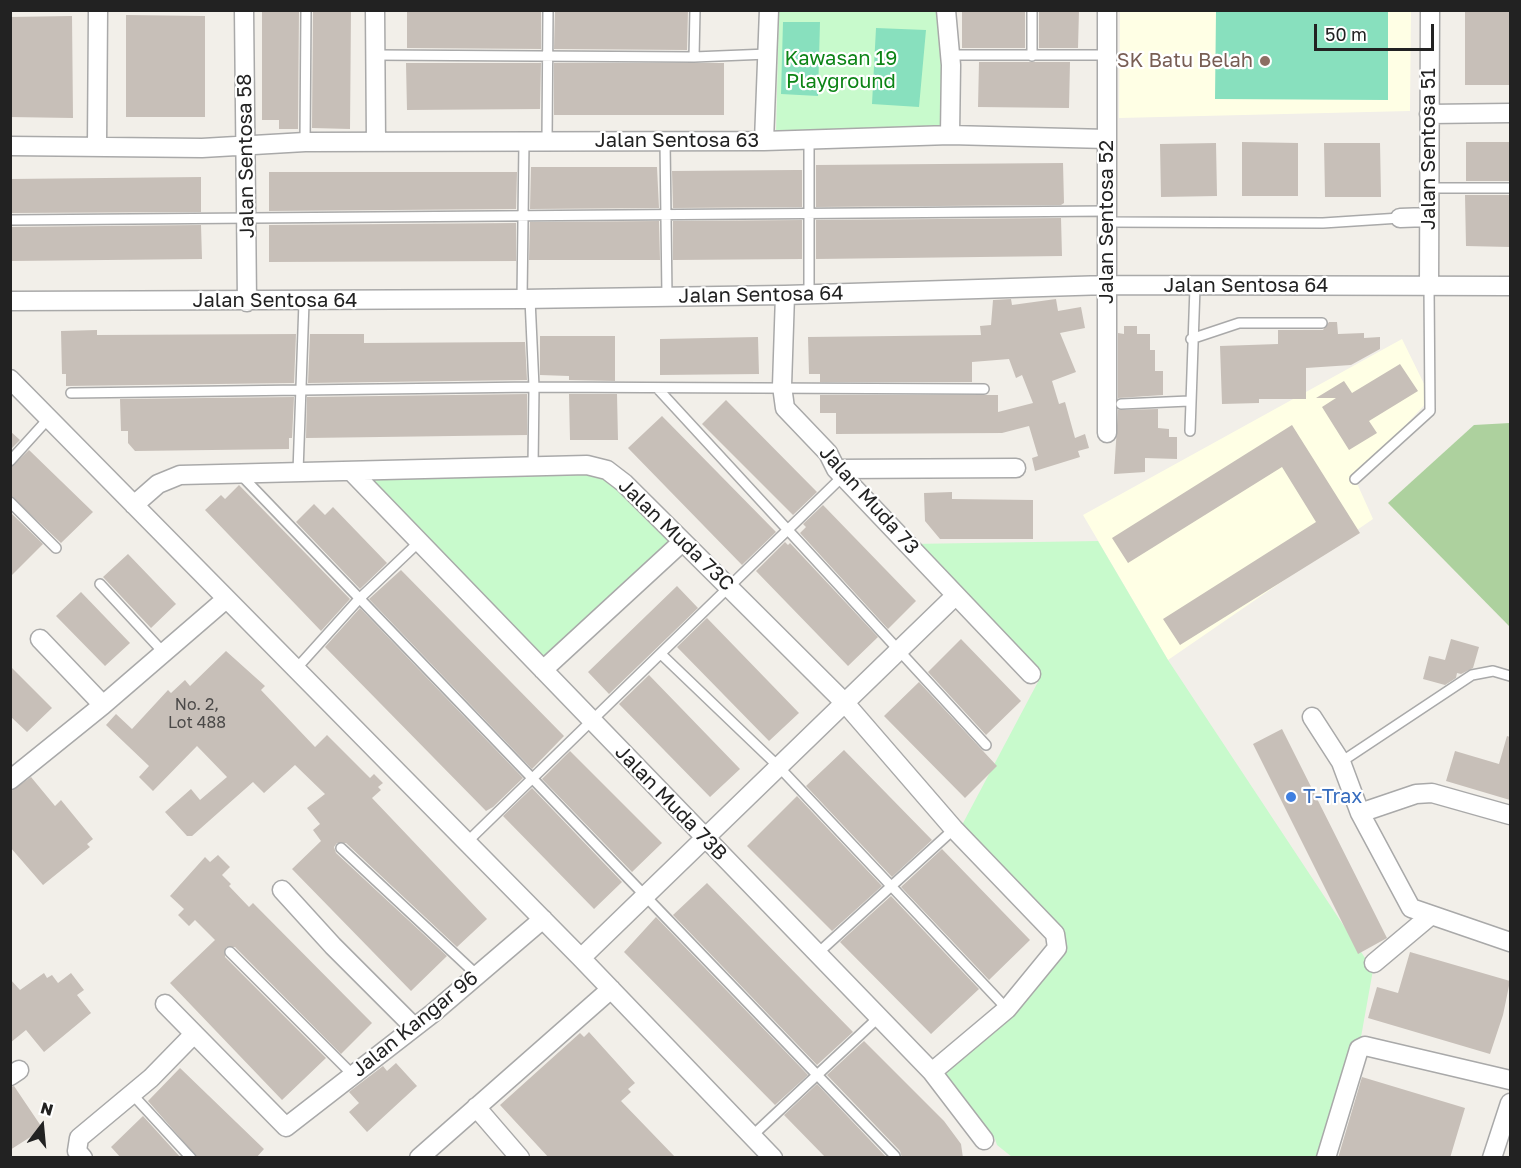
<!DOCTYPE html>
<style>
body{margin:0}
#map{position:relative;width:1521px;height:1168px;overflow:hidden;background:#f2efe9;font-family:"Golos Text",sans-serif}
canvas{display:block}
.frame{position:absolute;inset:0;border:12px solid #222;pointer-events:none}
.north{position:absolute;left:12px;top:1096px;width:60px;height:60px;-webkit-text-stroke:4px #fff;paint-order:stroke;rotate:16deg;font-size:16px;font-weight:700;line-height:24px;text-align:center;color:#222}
.north::after{content:'';display:block;margin:auto;width:21px;height:27px;background:#222;clip-path:polygon(50% 0,100% 100%,50% 72%,0 100%)}
.scale{position:absolute;left:1314px;top:24px;width:120px;height:27px;box-sizing:border-box;border:3px solid #222;border-top:0;padding-left:8px;font-size:18px;line-height:21px;white-space:nowrap;color:#222;-webkit-text-stroke:4px #fff;paint-order:stroke}
</style>
<div id="map">
<canvas width="1521" height="1168"></canvas>
<div class="frame"></div>
<div class="north">N</div>
<div class="scale">50 m</div>
</div>
<script>
const c = document.querySelector('canvas').getContext('2d');
c.lineJoin = 'round';
function paint(path, color) { c.fillStyle = color; c.fill(path, 'evenodd'); }
const poly = rows => new Path2D(rows.map(r => 'M' + r).join(''));
function trace(path, color, width, dash) { c.strokeStyle = color; c.lineWidth = width; c.lineCap = dash ? 'butt' : 'round'; c.setLineDash(dash || []); c.stroke(path); }
function label(font, color, halo, rows, align = 'center') {
  c.font = font + ' "Golos Text",sans-serif'; c.lineWidth = 4.5; c.setLineDash([]); c.textBaseline = 'middle'; c.strokeStyle = halo; c.fillStyle = color; for (const [text, x, y, turn = 0] of rows) {
    c.save(); c.translate(x, y); c.rotate((+turn || 0) * Math.PI / 180); c.textAlign = isNaN(turn) ? turn : align; if (halo) c.strokeText(text, 0, 0); c.fillText(text, 0, 0); c.restore();
  }
}
const education = poly([
 [1120,11,1411,11,1410,111,1119,118],
 [1402,339,1431,398,1355,479,1373,519,1168,660,1083,515]
]);
const forest = poly([
 [1510,423,1510,627,1388,503,1474,425]
]);
const park = poly([
 [779,11,946,11,948,126,776,133],
 [607,470,681,543,543,670,351,471],
 [1098,541,1168,660,1373,970,1361,1037,1325,1157,1012,1157,997,1145,995,1139,942,1075,1058,950,962,825,1040,678,910,544]
]);
const pitch = poly([
 [1216,11,1388,11,1388,100,1215,99],
 [783,22,820,22,818,96,781,94],
 [876,28,926,30,919,107,872,104]
]);
const building = poly([
 [262,10,299,10,298,129,279,129,279,120,262,120],
 [313,10,351,10,350,129,312,128],
 [407,10,541,10,541,49,407,48],
 [555,10,688,10,687,50,554,49],
 [962,10,1025,10,1025,48,962,48],
 [1039,10,1079,10,1078,48,1039,48],
 [1465,10,1510,10,1510,85,1465,85],
 [126,15,205,16,205,117,126,117],
 [72,16,73,118,10,117,10,17],
 [979,62,1070,62,1069,108,978,107],
 [406,63,541,63,540,109,407,110],
 [554,63,724,63,724,115,554,115],
 [1242,142,1298,143,1298,196,1242,196],
 [1466,142,1510,142,1510,181,1466,181],
 [1216,143,1217,196,1161,197,1160,144],
 [1324,143,1380,143,1381,197,1325,197],
 [1063,163,1064,203,1061,205,816,207,816,165],
 [531,167,657,167,659,208,530,209],
 [795,170,802,170,802,207,673,208,672,171],
 [269,172,517,172,516,209,269,211],
 [201,177,201,212,10,213,10,179],
 [1465,195,1510,195,1510,247,1466,246],
 [1061,218,1062,256,816,259,816,220],
 [802,220,802,259,673,260,673,221],
 [659,221,660,260,529,260,530,222],
 [516,223,516,261,269,262,269,225],
 [201,225,202,259,10,261,10,227],
 [1011,299,1012,305,1056,299,1058,311,1081,307,1085,328,1060,333,1076,372,1052,381,1059,404,1065,402,1075,438,1085,434,1089,448,1078,451,1080,457,1035,471,1032,458,1038,456,1029,426,1002,433,836,434,836,413,820,413,820,395,998,395,998,412,1033,403,1022,375,1016,378,1009,359,972,362,972,382,820,382,820,374,809,374,808,337,981,335,980,326,991,325,993,300],
 [1329,322,1337,322,1338,334,1364,333,1364,338,1380,337,1380,349,1351,365,1306,368,1306,399,1259,399,1259,403,1222,404,1220,346,1278,344,1278,330,1323,330],
 [1124,326,1137,326,1137,334,1150,334,1150,350,1155,350,1155,371,1163,371,1163,395,1118,398,1118,333,1124,334],
 [97,330,97,335,296,334,294,383,66,386,66,374,62,374,61,331],
 [310,334,364,334,364,343,525,342,527,380,308,383],
 [540,336,615,336,615,381,569,380,569,376,540,375],
 [758,337,759,374,660,375,660,339],
 [1400,364,1418,391,1369,421,1377,433,1349,450,1322,407,1336,398,1316,398,1344,381,1352,393],
 [527,394,527,435,306,438,307,397],
 [569,394,617,394,618,440,570,440],
 [294,397,292,438,289,438,289,449,135,451,128,443,128,431,121,431,120,399],
 [726,400,817,492,793,515,702,424],
 [1158,409,1158,428,1169,429,1169,437,1177,437,1177,459,1145,458,1145,472,1114,474,1118,410],
 [662,416,776,532,742,565,628,448],
 [1292,425,1360,533,1180,645,1163,619,1316,522,1282,467,1128,563,1112,538],
 [10,431,20,440,10,450],
 [29,450,93,512,61,543,10,495,10,468],
 [239,485,350,599,321,631,205,510,221,495,225,499],
 [952,492,952,499,1033,500,1033,539,940,539,925,521,924,493],
 [314,504,325,515,333,507,387,563,360,589,296,522],
 [823,505,916,601,888,629,800,533,806,527,803,524],
 [10,512,43,544,10,577],
 [785,542,788,545,790,543,878,637,848,666,756,571],
 [128,554,176,604,151,628,103,577],
 [401,570,564,736,532,769,369,599],
 [677,586,698,608,609,694,588,672],
 [81,592,130,643,105,666,56,616],
 [360,608,523,778,493,807,486,811,325,647],
 [707,618,799,713,769,741,677,647],
 [961,639,1021,701,986,735,928,672],
 [1451,639,1479,647,1473,668,1461,674,1457,673,1456,678,1445,685,1423,679,1429,656,1445,660],
 [226,651,265,686,261,690,315,747,327,735,370,778,374,774,383,783,378,787,381,790,372,798,487,919,457,947,346,843,337,843,334,847,336,853,447,956,411,991,292,869,321,841,313,830,320,824,307,808,325,794,295,765,264,793,253,782,192,836,187,836,165,812,191,789,200,800,227,777,197,746,153,791,139,777,149,766,106,725,116,714,132,729,168,690,171,693,185,680,190,686],
 [10,666,52,708,27,732,10,716],
 [649,675,740,769,710,797,619,704],
 [919,682,997,766,965,798,884,716],
 [1282,729,1387,938,1358,954,1253,744],
 [1507,736,1510,737,1510,800,1446,781,1455,751,1499,764],
 [844,750,932,840,892,877,806,786],
 [570,751,662,843,632,872,542,779],
 [31,777,55,806,61,800,93,839,87,844,90,847,43,885,10,847,10,792],
 [532,788,622,882,594,909,503,816],
 [797,796,882,886,832,931,747,846],
 [942,849,1030,940,989,980,901,887],
 [218,855,230,867,222,875,231,884,229,886,249,907,253,903,372,1023,341,1054,235,947,226,947,225,957,326,1058,282,1100,170,983,215,940,195,920,189,926,178,915,184,909,170,896,205,857,210,862],
 [707,883,853,1032,817,1065,673,915],
 [891,896,979,989,931,1034,840,942],
 [656,917,808,1075,775,1105,624,952],
 [1410,952,1510,981,1503,1015,1490,1054,1368,1018,1377,987,1398,993],
 [44,973,47,978,52,975,58,983,71,973,84,990,77,995,91,1013,44,1052,26,1030,10,1043,10,979,20,990],
 [589,1032,635,1083,628,1089,631,1092,621,1101,676,1158,549,1158,500,1105,580,1033,584,1037],
 [864,1041,944,1121,961,1144,963,1158,902,1158,900,1151,827,1075],
 [396,1063,417,1086,367,1132,349,1112,359,1103,349,1092,383,1066,387,1071],
 [180,1068,264,1149,256,1158,198,1158,148,1101],
 [1362,1077,1465,1108,1450,1158,1338,1158],
 [817,1084,887,1158,826,1158,784,1115],
 [14,1086,43,1129,10,1150,10,1087],
 [143,1116,181,1158,121,1158,111,1147]
]);
const lane = poly([
 [375,55,694,57,768,54],
 [950,55,1107,55],
 [1032,56,1032,10],
 [694,57,695,10],
 [547,140,548,10],
 [809,140,809,294],
 [665,141,667,297],
 [305,142,306,10],
 [1428,188,1510,188],
 [10,220,1107,211],
 [1107,222,1323,223,1400,218],
 [522,299,524,142],
 [530,299,534,387,533,467],
 [1191,339,1239,323,1322,323],
 [658,389,986,745],
 [71,393,534,387,984,389],
 [1121,404,1189,401],
 [1190,431,1195,287],
 [10,461,48,419],
 [298,472,304,302],
 [240,474,895,1156],
 [1355,479,1430,411,1429,287],
 [10,502,56,548],
 [100,584,164,653],
 [662,655,779,767,1007,1009],
 [296,669,359,599,419,542],
 [1341,762,1472,675,1493,671,1510,676],
 [467,842,843,476],
 [341,848,477,975],
 [230,952,353,1075],
 [818,953,954,829],
 [132,1094,191,1158],
 [752,1136,879,1017]
]);
const street = poly([
 [244,10,247,302],
 [375,10,376,142],
 [946,10,951,65,950,135],
 [1429,114,1510,113],
 [764,141,769,10],
 [97,145,98,10],
 [10,146,202,148,305,142,764,141,950,135,1107,139],
 [1400,218,1428,217],
 [1429,287,1430,10],
 [785,295,782,386,785,408,828,453,836,469,1031,674],
 [10,301,522,299,785,295,1107,285,1510,286],
 [10,379,581,958,773,1158],
 [1107,433,1107,10],
 [836,469,1016,468],
 [351,471,932,1072,984,1140],
 [134,505,158,484,180,475,587,465,607,470,624,483,845,703,954,829,1055,934,1057,948,1007,1009,932,1072],
 [40,639,103,705],
 [543,670,681,543],
 [1312,717,1341,762,1360,813,1411,908,1510,942],
 [10,780,103,705,226,599],
 [1360,813,1416,794,1432,793,1510,815],
 [282,890,333,946,414,1027],
 [581,958,955,596],
 [1374,963,1430,916],
 [165,1004,286,1127,433,1013,543,919],
 [10,1076,19,1070],
 [476,1107,520,1158],
 [83,1158,77,1151,79,1138,151,1078,193,1035],
 [419,1158,611,989],
 [1326,1158,1359,1049,1365,1046,1510,1080],
 [1492,1158,1510,1103]
]);
const markers = [
 [1265,61,6,"#8d6e63"],
 [1291,797,6,"#3f7fe0"]
];
const numberNames = [
 ["No. 2,",197,705],
 ["Lot 488",197,723]
];
const parkNames = [
 ["Kawasan 19",841,59],
 ["Playground",841,82]
];
const educationNames = [
 ["SK Batu Belah",1253,61]
];
const streetNames = [
 ["Jalan Sentosa 63",677,141],
 ["Jalan Sentosa 51",1429,149,-90],
 ["Jalan Sentosa 58",246,156,-91],
 ["Jalan Sentosa 52",1107,222,-90],
 ["Jalan Sentosa 64",1246,286],
 ["Jalan Sentosa 64",761,295,-1],
 ["Jalan Sentosa 64",275,301],
 ["Jalan Muda 73",869,500,48],
 ["Jalan Muda 73C",676,535,44],
 ["Jalan Muda 73B",671,803,46],
 ["Jalan Kangar 96",415,1024,-39]
];
const shopNames = [
 ["T-Trax",1303,797]
];
paint(education, '#ffffe5');
paint(forest, '#add19e');
paint(park, '#c8facc');
paint(pitch, '#88e0be');
paint(building, '#c7bfb8');
trace(lane, '#a9a9a9', 12);
trace(street, '#a9a9a9', 21);
trace(lane, '#fff', 9);
trace(street, '#fff', 18);
for (const [x, y, r, color] of markers) { const dot = new Path2D(); dot.arc(x, y, r, 0, 2 * Math.PI); c.fillStyle = color; c.fill(dot); trace(dot, '#fff', 2); }
label('16px', '#4b4948', null, numberNames);
label('20px', '#0c8416', '#fff', parkNames);
label('20px', '#785e54', '#fff', educationNames, 'right');
label('20px', '#222', '#fff', streetNames);
label('20px', '#366cbe', '#fff', shopNames, 'left');
</script>
